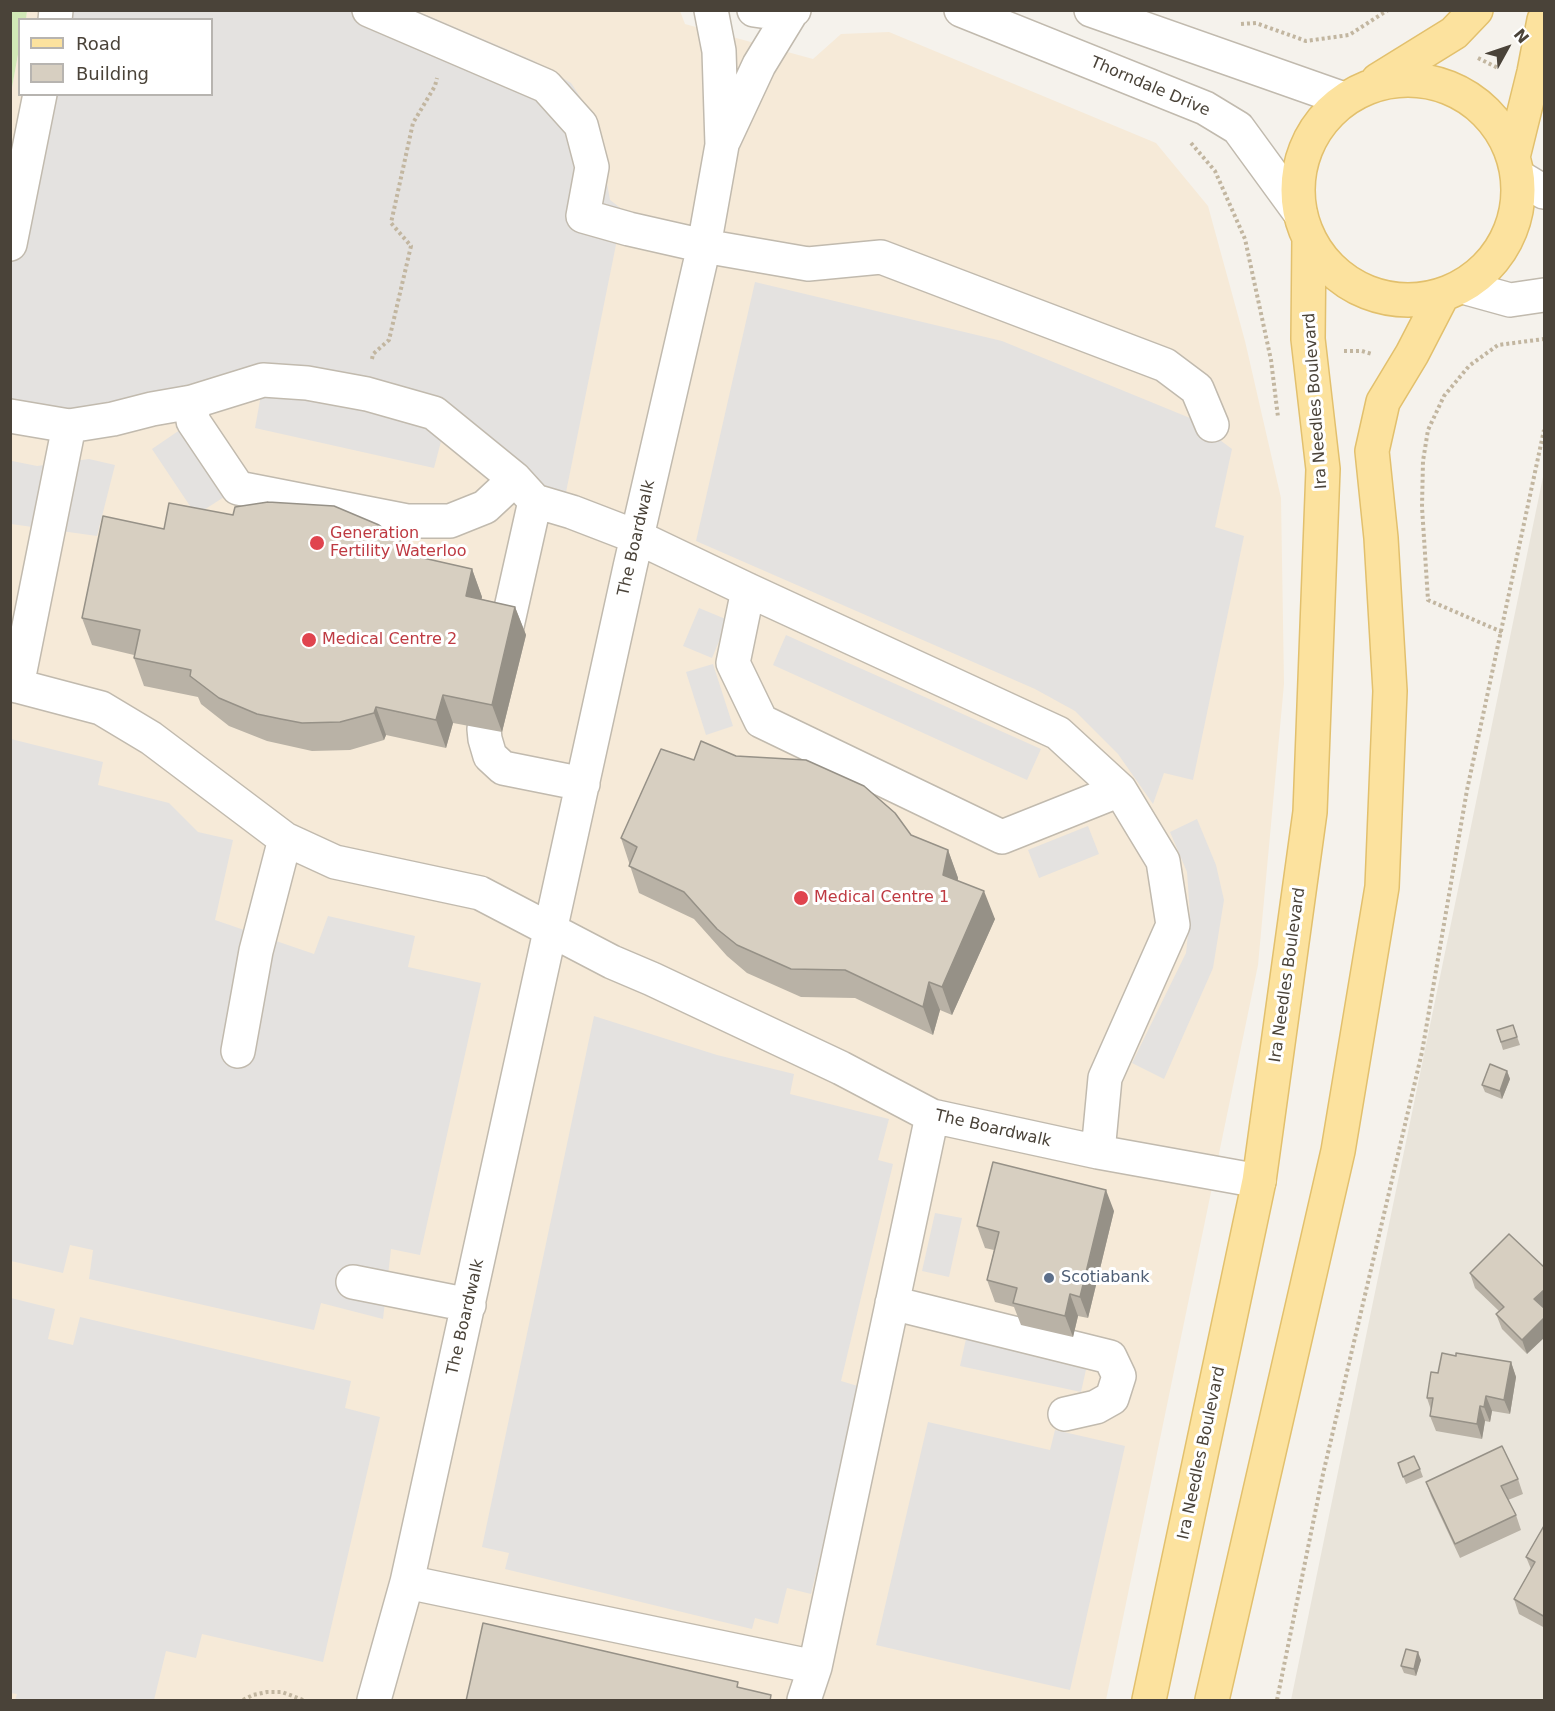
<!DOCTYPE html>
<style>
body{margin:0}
#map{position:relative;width:1555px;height:1711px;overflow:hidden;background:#f5f2ec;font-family:"DejaVu Sans",sans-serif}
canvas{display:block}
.frame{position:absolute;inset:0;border:12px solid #4a4339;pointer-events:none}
.legend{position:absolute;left:18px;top:18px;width:195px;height:78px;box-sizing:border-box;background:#fff;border:2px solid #b7b4b0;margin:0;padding:8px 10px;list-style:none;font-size:18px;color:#4a4339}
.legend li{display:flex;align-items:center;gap:12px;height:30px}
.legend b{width:30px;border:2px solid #b7b4b0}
.north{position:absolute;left:1477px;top:18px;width:60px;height:60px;-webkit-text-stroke:4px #fff;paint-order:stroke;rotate:50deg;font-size:16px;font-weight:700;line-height:24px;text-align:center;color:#4a4339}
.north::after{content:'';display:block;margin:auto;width:21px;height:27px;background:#4a4339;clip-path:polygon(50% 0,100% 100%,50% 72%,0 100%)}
</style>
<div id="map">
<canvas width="1555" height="1711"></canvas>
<div class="frame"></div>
<ul class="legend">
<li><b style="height:8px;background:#fce29e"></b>Road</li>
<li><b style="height:16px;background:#d7cfc1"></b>Building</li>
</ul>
<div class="north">N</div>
</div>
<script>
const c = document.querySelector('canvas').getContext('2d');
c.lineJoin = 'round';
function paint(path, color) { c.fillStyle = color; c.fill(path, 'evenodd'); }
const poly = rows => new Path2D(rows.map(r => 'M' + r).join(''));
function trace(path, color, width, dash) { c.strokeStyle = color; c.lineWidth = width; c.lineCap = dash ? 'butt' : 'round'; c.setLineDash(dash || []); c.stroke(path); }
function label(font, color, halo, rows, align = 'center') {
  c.font = font + ' "DejaVu Sans",sans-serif'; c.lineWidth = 6; c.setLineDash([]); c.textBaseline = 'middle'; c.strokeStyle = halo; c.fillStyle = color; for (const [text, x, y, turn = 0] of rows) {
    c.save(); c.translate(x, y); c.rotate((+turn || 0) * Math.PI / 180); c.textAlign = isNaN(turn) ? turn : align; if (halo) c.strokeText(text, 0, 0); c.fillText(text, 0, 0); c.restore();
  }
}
const residential = poly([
 [1544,472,1544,1700,1291,1700]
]);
const commercial = poly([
 [27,11,680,11,685,24,813,59,841,34,889,32,1156,143,1208,206,1245,341,1281,498,1284,684,1258,965,1106,1700,11,1700,11,93,19,49,20,94,212,94,212,20,26,19]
]);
const green = poly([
 [11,10,27,11,26,19,20,20,19,49,11,93]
]);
const parking = poly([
 [46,11,417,11,532,60,571,83,596,121,610,200,623,210,562,512,444,430,434,468,255,428,263,384,183,402,11,418,11,193,30,95,212,94,212,20,45,19],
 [755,282,1002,341,1190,418,1232,449,1215,527,1244,536,1193,780,1164,773,1153,804,1118,754,1075,711,1035,689,696,541],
 [193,421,238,488,196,515,152,449],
 [89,459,115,465,97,536,11,524,12,461,37,466],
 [699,608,728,620,712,658,683,646],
 [786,635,1041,749,1027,780,773,665],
 [713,664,733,726,706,735,686,672],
 [11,739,103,762,98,785,169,803,198,832,233,840,215,920,314,954,328,916,415,936,408,967,481,983,420,1255,391,1249,383,1319,321,1303,314,1330,89,1279,93,1250,70,1245,63,1273,11,1261],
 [1197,819,1216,865,1224,900,1213,968,1164,1079,1132,1063,1186,953,1190,915,1187,872,1170,832],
 [1088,826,1099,854,1039,878,1028,850],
 [594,1016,717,1055,794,1074,790,1094,889,1119,878,1160,893,1164,841,1381,861,1387,811,1594,787,1588,778,1624,755,1618,752,1629,505,1569,509,1553,482,1547],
 [935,1213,962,1218,949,1277,922,1271],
 [11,1298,55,1309,48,1339,73,1345,80,1317,351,1381,345,1408,380,1417,323,1662,202,1634,196,1658,166,1651,154,1700,15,1700,17,1694,10,1693],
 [966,1339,1087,1365,1081,1392,960,1366],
 [928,1422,1050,1450,1055,1430,1125,1446,1070,1690,876,1645]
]);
const path = poly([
 [1241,24,1256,23,1306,41,1349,35,1388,10],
 [1478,58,1498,68],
 [1191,143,1215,171,1245,239,1271,360,1278,417],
 [1344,351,1362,351,1372,354],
 [372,359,373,354,389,340,411,246,391,223,413,123,435,86,437,78],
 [1502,632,1428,600,1422,507,1423,461,1428,430,1444,396,1469,366,1498,345,1544,339],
 [243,1700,253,1695,267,1692,282,1692,303,1700],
 [1277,1700,1323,1474,1422,1052,1467,790,1544,430]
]);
const minor = poly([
 [369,10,546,86,581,125,592,167,583,216,629,229,704,246,808,264,881,257,1165,365,1197,389,1212,425],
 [754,10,775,13,794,10],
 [961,10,1205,108,1238,128,1300,213],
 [1091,10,1344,99],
 [55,20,56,10],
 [724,140,759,65,792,11],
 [1519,177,1544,192],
 [10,244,40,94],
 [1463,287,1510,300,1544,295],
 [192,402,193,421,238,488,407,521,450,521,485,507,515,479],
 [10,416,69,426,113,419,152,409,192,402,263,380,307,383,367,394,434,413,515,479,535,501,572,512,637,537,748,590,1058,733,1120,790,1163,861,1173,925,1105,1078,1098,1152],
 [535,501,484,729,485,739,490,756,503,768,583,784],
 [748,590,733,663,761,721,1002,837,1120,790],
 [10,684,101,708,151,738,285,839,335,862,480,893,612,962,652,979,841,1068,932,1116,1098,1152,1259,1181],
 [17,686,69,426],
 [238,1051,256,951,285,839],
 [353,1282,469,1305],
 [892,1303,1110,1357,1119,1376,1112,1398,1096,1407,1065,1414],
 [407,1582,815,1667,932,1116],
 [374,1700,407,1582,630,567,704,246,722,145,719,51,711,10],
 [804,1700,815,1667]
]);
const major = poly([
 '1298 190a110 110 0 1 1 220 0a110 110 0 1 1-220 0Z',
 [1378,80,1454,33,1476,10],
 [1514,153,1534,72,1544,20],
 [1149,1700,1259,1181,1310,812,1323,469,1308,339,1309,238],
 [1212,1700,1338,1151,1382,887,1390,691,1381,538,1372,451,1383,402,1412,354,1442,296]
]);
const wall = poly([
 [164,529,411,549,414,556,472,569,482,597,481,599,515,607,526,635,502,732,453,723,446,748,386,735,384,740,350,750,312,751,267,741,229,726,201,704,198,697,144,686,134,658,134,655,92,645,82,618],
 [694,760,948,850,958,878,958,881,995,919,952,1015,940,1010,933,1035,855,998,801,997,747,973,727,956,694,919,639,893,621,838],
 [1513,1025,1520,1045,1503,1050,1497,1030],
 [1507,1071,1510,1079,1502,1099,1485,1092,1482,1085],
 [1114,1211,1088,1318,1078,1316,1073,1337,1021,1325,1014,1307,995,1302,987,1280,994,1250,985,1248,977,1226],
 [1509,1234,1527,1354,1502,1329,1496,1314,1499,1311,1475,1288,1470,1273],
 [1456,1356,1511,1362,1516,1377,1510,1414,1492,1411,1490,1422,1485,1421,1482,1439,1436,1431,1430,1416,1431,1410,1427,1398,1438,1373],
 [1398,1463,1420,1469,1423,1477,1406,1484],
 [1518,1479,1523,1494,1508,1500,1516,1515,1521,1530,1460,1558,1431,1496,1426,1482],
 [1545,1524,1545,1628,1519,1614,1514,1599,1531,1569,1526,1557],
 [1421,1660,1416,1676,1404,1673,1401,1666]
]);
const shadedWall = poly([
 [472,569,482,597,477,624,466,596],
 [515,607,526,635,502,732,492,705],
 [443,695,453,723,446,748,436,720],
 [376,707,386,735,384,740,374,713],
 [948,850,958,878,953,902,943,875],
 [984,891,995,919,952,1015,942,987],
 [929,982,940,1010,933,1035,923,1007],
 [1507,1071,1510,1079,1502,1099,1500,1091],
 [1106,1190,1114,1211,1088,1318,1080,1297],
 [1545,1289,1545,1309,1534,1299],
 [1070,1294,1078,1316,1073,1337,1065,1316],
 [1545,1317,1545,1337,1527,1354,1522,1340],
 [1511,1362,1516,1377,1510,1414,1504,1400],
 [1486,1396,1492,1411,1490,1422,1484,1407],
 [1480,1406,1485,1421,1482,1439,1477,1424],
 [1418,1652,1421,1660,1416,1676,1414,1669]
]);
const building = poly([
 [268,502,334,506,379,525,411,549,410,555,472,569,466,596,515,607,492,705,443,695,436,720,376,707,374,713,340,722,302,723,281,719,257,714,219,698,190,676,191,670,134,658,140,630,82,618,103,516,164,529,169,503,233,515,235,507,268,502],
 [701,741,736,756,806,760,864,786,895,813,911,835,948,850,943,875,984,891,942,987,929,982,923,1007,845,970,791,969,737,945,717,929,684,892,629,866,637,847,621,838,661,749,694,760,701,741],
 [1513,1025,1517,1037,1501,1042,1497,1030,1513,1025],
 [1490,1064,1507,1071,1500,1091,1482,1085,1490,1064],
 [993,1162,1106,1190,1080,1297,1070,1294,1065,1316,1013,1303,1017,1288,987,1280,999,1232,977,1226,993,1162],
 [1509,1234,1545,1268,1545,1289,1534,1299,1545,1309,1545,1317,1522,1340,1496,1314,1504,1307,1470,1273,1509,1234],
 [1442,1353,1456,1356,1456,1353,1511,1362,1504,1400,1486,1396,1484,1407,1480,1406,1477,1424,1430,1416,1433,1398,1427,1398,1431,1372,1438,1373,1442,1353],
 [1502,1446,1518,1479,1501,1486,1516,1515,1455,1544,1426,1482,1502,1446],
 [1414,1456,1420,1469,1403,1477,1398,1463,1414,1456],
 [1545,1524,1545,1617,1514,1599,1535,1562,1526,1557,1545,1524],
 [483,1623,738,1682,737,1687,771,1695,770,1701,466,1701,483,1623],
 [1406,1649,1418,1652,1414,1669,1401,1666,1406,1649]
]);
const markers = [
 [317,543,8,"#e0444e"],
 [309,640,8,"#e0444e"],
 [801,898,8,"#e0444e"],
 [1049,1278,6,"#5c6f8a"]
];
const streetNames = [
 ["Thorndale Drive",1150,87,23],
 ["Ira Needles Boulevard",1316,401,-94],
 ["The Boardwalk",637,538,-77],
 ["Ira Needles Boulevard",1288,975,-82],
 ["The Boardwalk",993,1129,13],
 ["The Boardwalk",466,1317,-77],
 ["Ira Needles Boulevard",1202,1453,-78]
];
const healthNames = [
 ["Generation",330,534],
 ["Fertility Waterloo",330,552],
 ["Medical Centre 2",322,640],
 ["Medical Centre 1",814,898]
];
const serviceNames = [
 ["Scotiabank",1061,1278]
];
paint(residential, '#e9e4da');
paint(commercial, '#f6ead8');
paint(green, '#d1e8b6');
paint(parking, '#e4e2e0');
trace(minor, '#c1baae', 36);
trace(major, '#e2c06d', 36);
trace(path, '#c2b6a0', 4, [3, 3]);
trace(minor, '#fff', 33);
trace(major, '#fce29e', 33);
paint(wall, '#b9b2a6');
paint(shadedWall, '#969187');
paint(building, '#d7cfc1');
trace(building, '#969187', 1.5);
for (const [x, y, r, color] of markers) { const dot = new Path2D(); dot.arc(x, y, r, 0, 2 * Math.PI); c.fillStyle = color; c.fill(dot); trace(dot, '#fff', 2); }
label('16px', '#4a4339', '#fff', streetNames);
label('16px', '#be3a42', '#fff', healthNames, 'left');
label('16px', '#4e5e75', '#fff', serviceNames, 'left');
</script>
